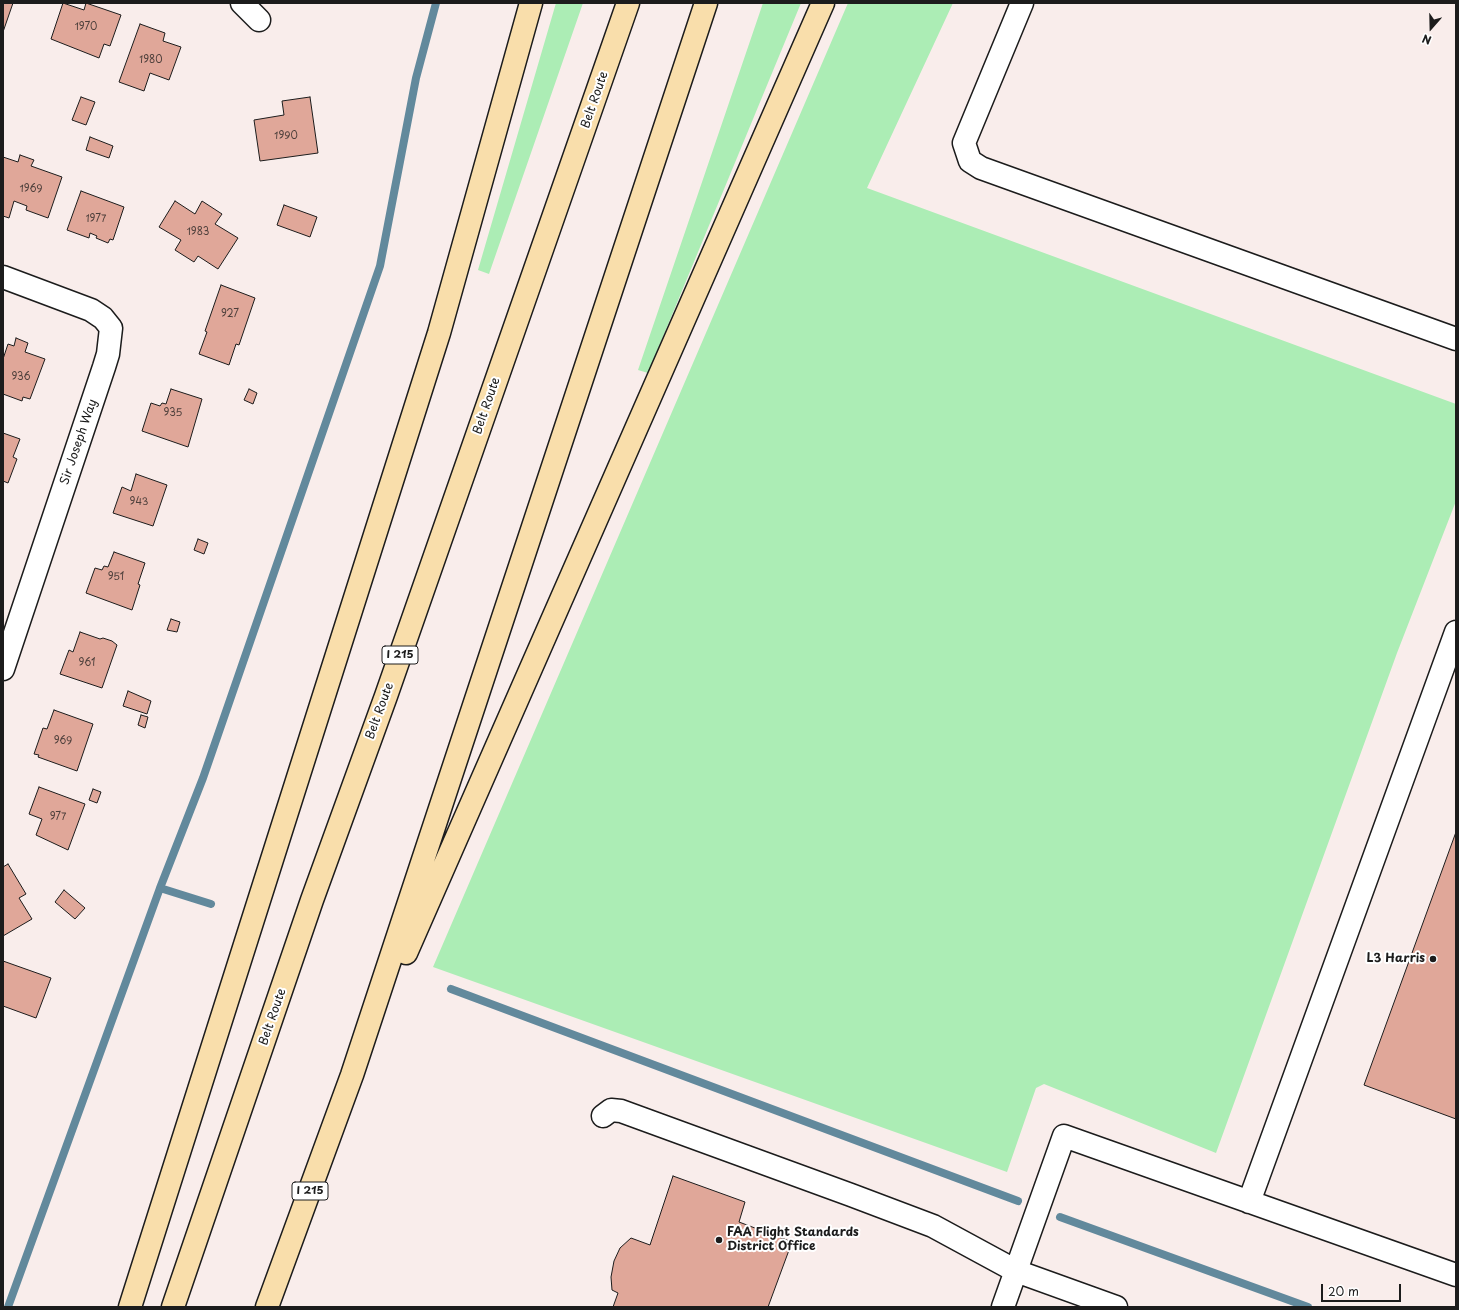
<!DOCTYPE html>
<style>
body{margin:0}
#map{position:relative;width:1459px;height:1310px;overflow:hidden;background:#f9edeb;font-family:"Playpen Sans",sans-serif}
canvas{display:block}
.frame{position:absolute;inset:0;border:4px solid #1c1c1c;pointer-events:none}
.north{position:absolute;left:1411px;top:8px;width:40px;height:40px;-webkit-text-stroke:3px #fff;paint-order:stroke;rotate:200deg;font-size:11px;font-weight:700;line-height:16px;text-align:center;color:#1c1c1c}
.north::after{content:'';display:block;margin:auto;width:14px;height:18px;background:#1c1c1c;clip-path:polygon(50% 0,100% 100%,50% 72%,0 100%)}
.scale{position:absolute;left:1321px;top:1284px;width:80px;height:18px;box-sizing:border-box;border:2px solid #1c1c1c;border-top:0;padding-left:5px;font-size:12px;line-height:14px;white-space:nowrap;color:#1c1c1c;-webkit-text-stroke:3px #fff;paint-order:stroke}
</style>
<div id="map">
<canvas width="1459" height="1310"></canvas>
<div class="frame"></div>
<div class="north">N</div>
<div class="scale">20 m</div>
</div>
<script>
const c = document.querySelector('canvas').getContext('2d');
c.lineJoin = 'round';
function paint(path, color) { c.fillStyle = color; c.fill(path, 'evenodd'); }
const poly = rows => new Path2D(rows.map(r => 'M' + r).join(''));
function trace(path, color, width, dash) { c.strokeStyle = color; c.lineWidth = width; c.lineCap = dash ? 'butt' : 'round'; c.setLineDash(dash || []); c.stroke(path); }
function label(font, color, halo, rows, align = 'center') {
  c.font = font + ' "Playpen Sans",sans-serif'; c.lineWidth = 4; c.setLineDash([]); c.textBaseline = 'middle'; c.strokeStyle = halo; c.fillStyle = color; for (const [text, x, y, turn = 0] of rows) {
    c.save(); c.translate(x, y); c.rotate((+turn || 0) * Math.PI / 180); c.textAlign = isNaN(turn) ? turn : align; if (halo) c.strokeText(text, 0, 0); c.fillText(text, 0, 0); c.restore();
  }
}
const green = poly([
 [556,3,583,3,489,274,478,270],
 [763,3,801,3,648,373,638,370],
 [848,3,953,3,867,188,1456,404,1456,501,1397,653,1216,1153,1044,1084,1036,1088,1007,1172,433,967]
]);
const stream = poly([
 [160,888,211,904],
 [451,989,1018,1201],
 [1060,1217,1308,1307],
 [8,1307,160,888,203,778,380,266,416,78,436,3]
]);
const building = poly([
 [3,3,13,3,3,32,3,3],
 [63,3,84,10,86,3,121,15,110,46,104,44,99,58,51,39,63,3],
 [140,24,165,33,163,41,181,47,169,80,150,73,144,91,119,82,140,24],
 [81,97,95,102,86,125,72,120,81,97],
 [310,97,318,153,260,161,254,120,284,115,282,101,310,97],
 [90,137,113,146,109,158,86,150,90,137],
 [20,155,34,160,31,166,62,177,48,218,26,210,27,206,14,201,9,218,3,216,3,157,18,162,20,155],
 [81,191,124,207,113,240,110,239,108,243,96,238,97,236,90,233,89,238,67,230,81,191],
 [175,201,195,214,202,201,222,214,215,224,238,238,218,269,198,256,194,262,175,250,181,240,159,227,175,201],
 [284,205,317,217,310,237,277,225,284,205],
 [221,285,255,298,239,345,236,344,229,365,199,354,207,332,205,331,221,285],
 [16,338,28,343,25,352,45,359,30,399,23,397,22,401,3,394,3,359,8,344,14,346,16,338],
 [171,389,202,399,188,447,142,431,151,403,160,406,162,403,166,404,171,389],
 [249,389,257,393,253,404,244,400,249,389],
 [3,433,20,439,13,457,17,459,8,483,3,481,3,433],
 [136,474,167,485,153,526,113,513,122,487,131,491,136,474],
 [198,539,208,543,204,554,194,550,198,539],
 [114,552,145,563,138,584,140,585,132,610,86,593,95,568,102,570,104,566,108,567,114,552],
 [171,619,180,622,177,632,167,630,171,619],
 [80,632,100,639,103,638,112,641,117,645,102,688,60,674,69,650,73,652,80,632],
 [128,691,151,701,147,714,123,706,128,691],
 [54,710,93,724,77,771,38,757,39,755,34,754,43,728,47,729,54,710],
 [141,715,148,717,145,728,138,725,141,715],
 [39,787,85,804,68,850,36,835,42,819,29,814,39,787],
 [93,789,101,792,97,803,89,800,93,789],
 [1456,832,1456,1119,1364,1085,1456,832],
 [8,864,26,894,19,898,32,919,3,936,3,867,8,864],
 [64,890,85,908,75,919,55,902,64,890],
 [3,961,51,978,36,1018,3,1006,3,961],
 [673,1176,745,1202,739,1222,792,1242,768,1307,613,1307,618,1293,612,1290,611,1277,614,1261,620,1248,631,1238,650,1245,673,1176]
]);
const minor = poly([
 [242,3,259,20],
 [1022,3,964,143,970,161,981,168,1456,339],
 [3,277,91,310,103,318,111,328,108,354,104,367,3,669],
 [603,1116,611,1110,621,1111,851,1195,933,1226,1016,1271,1116,1307],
 [1249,1202,1456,632],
 [1003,1307,1064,1136,1456,1275]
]);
const highway = poly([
 [406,953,823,3],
 [130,1307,439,333,531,3],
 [173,1307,312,900,386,696,628,3],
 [267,1307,352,1075,706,3]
]);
const markers = [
 [1433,959,4,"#1c1c1c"],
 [719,1240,4,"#1c1c1c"]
];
const numberNames = [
 ["1970",86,27],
 ["1980",151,60],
 ["1990",286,136],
 ["1969",31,189],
 ["1977",96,219],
 ["1983",198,232],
 ["927",230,314],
 ["936",21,377],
 ["935",173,413],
 ["943",139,502],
 ["951",116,577],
 ["961",87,663],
 ["969",63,741],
 ["977",58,817]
];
const shields = [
 [400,655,36],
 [310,1191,36]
];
const shieldNames = [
 ["I 215",400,655],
 ["I 215",310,1191]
];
const streetNames = [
 ["Belt Route",595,100,-71],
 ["Belt Route",487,406,-71],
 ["Sir Joseph Way",79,442,-71],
 ["Belt Route",380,711,-70],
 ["Belt Route",273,1017,-71]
];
const poiNames = [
 ["L3 Harris",1425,959],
 ["FAA Flight Standards",727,1233,"left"],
 ["District Office",727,1247,"left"]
];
paint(green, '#acedb5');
trace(stream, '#62899c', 8);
paint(building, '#e0a799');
trace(building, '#1c1c1c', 1);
trace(minor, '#1c1c1c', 25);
trace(highway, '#1c1c1c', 25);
trace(minor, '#fff', 22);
trace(highway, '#f9deab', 22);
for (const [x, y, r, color] of markers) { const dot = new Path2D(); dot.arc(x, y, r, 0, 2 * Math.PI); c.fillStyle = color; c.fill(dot); trace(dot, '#fff', 1.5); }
label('10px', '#4d3f3b', null, numberNames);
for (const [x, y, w] of shields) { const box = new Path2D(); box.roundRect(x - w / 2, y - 9, w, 18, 3); c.fillStyle = '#fff'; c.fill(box); trace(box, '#1c1c1c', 1); }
label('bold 11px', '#1c1c1c', null, shieldNames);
label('12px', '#1c1c1c', '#fff', streetNames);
label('bold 12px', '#1c1c1c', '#fff', poiNames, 'right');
</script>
